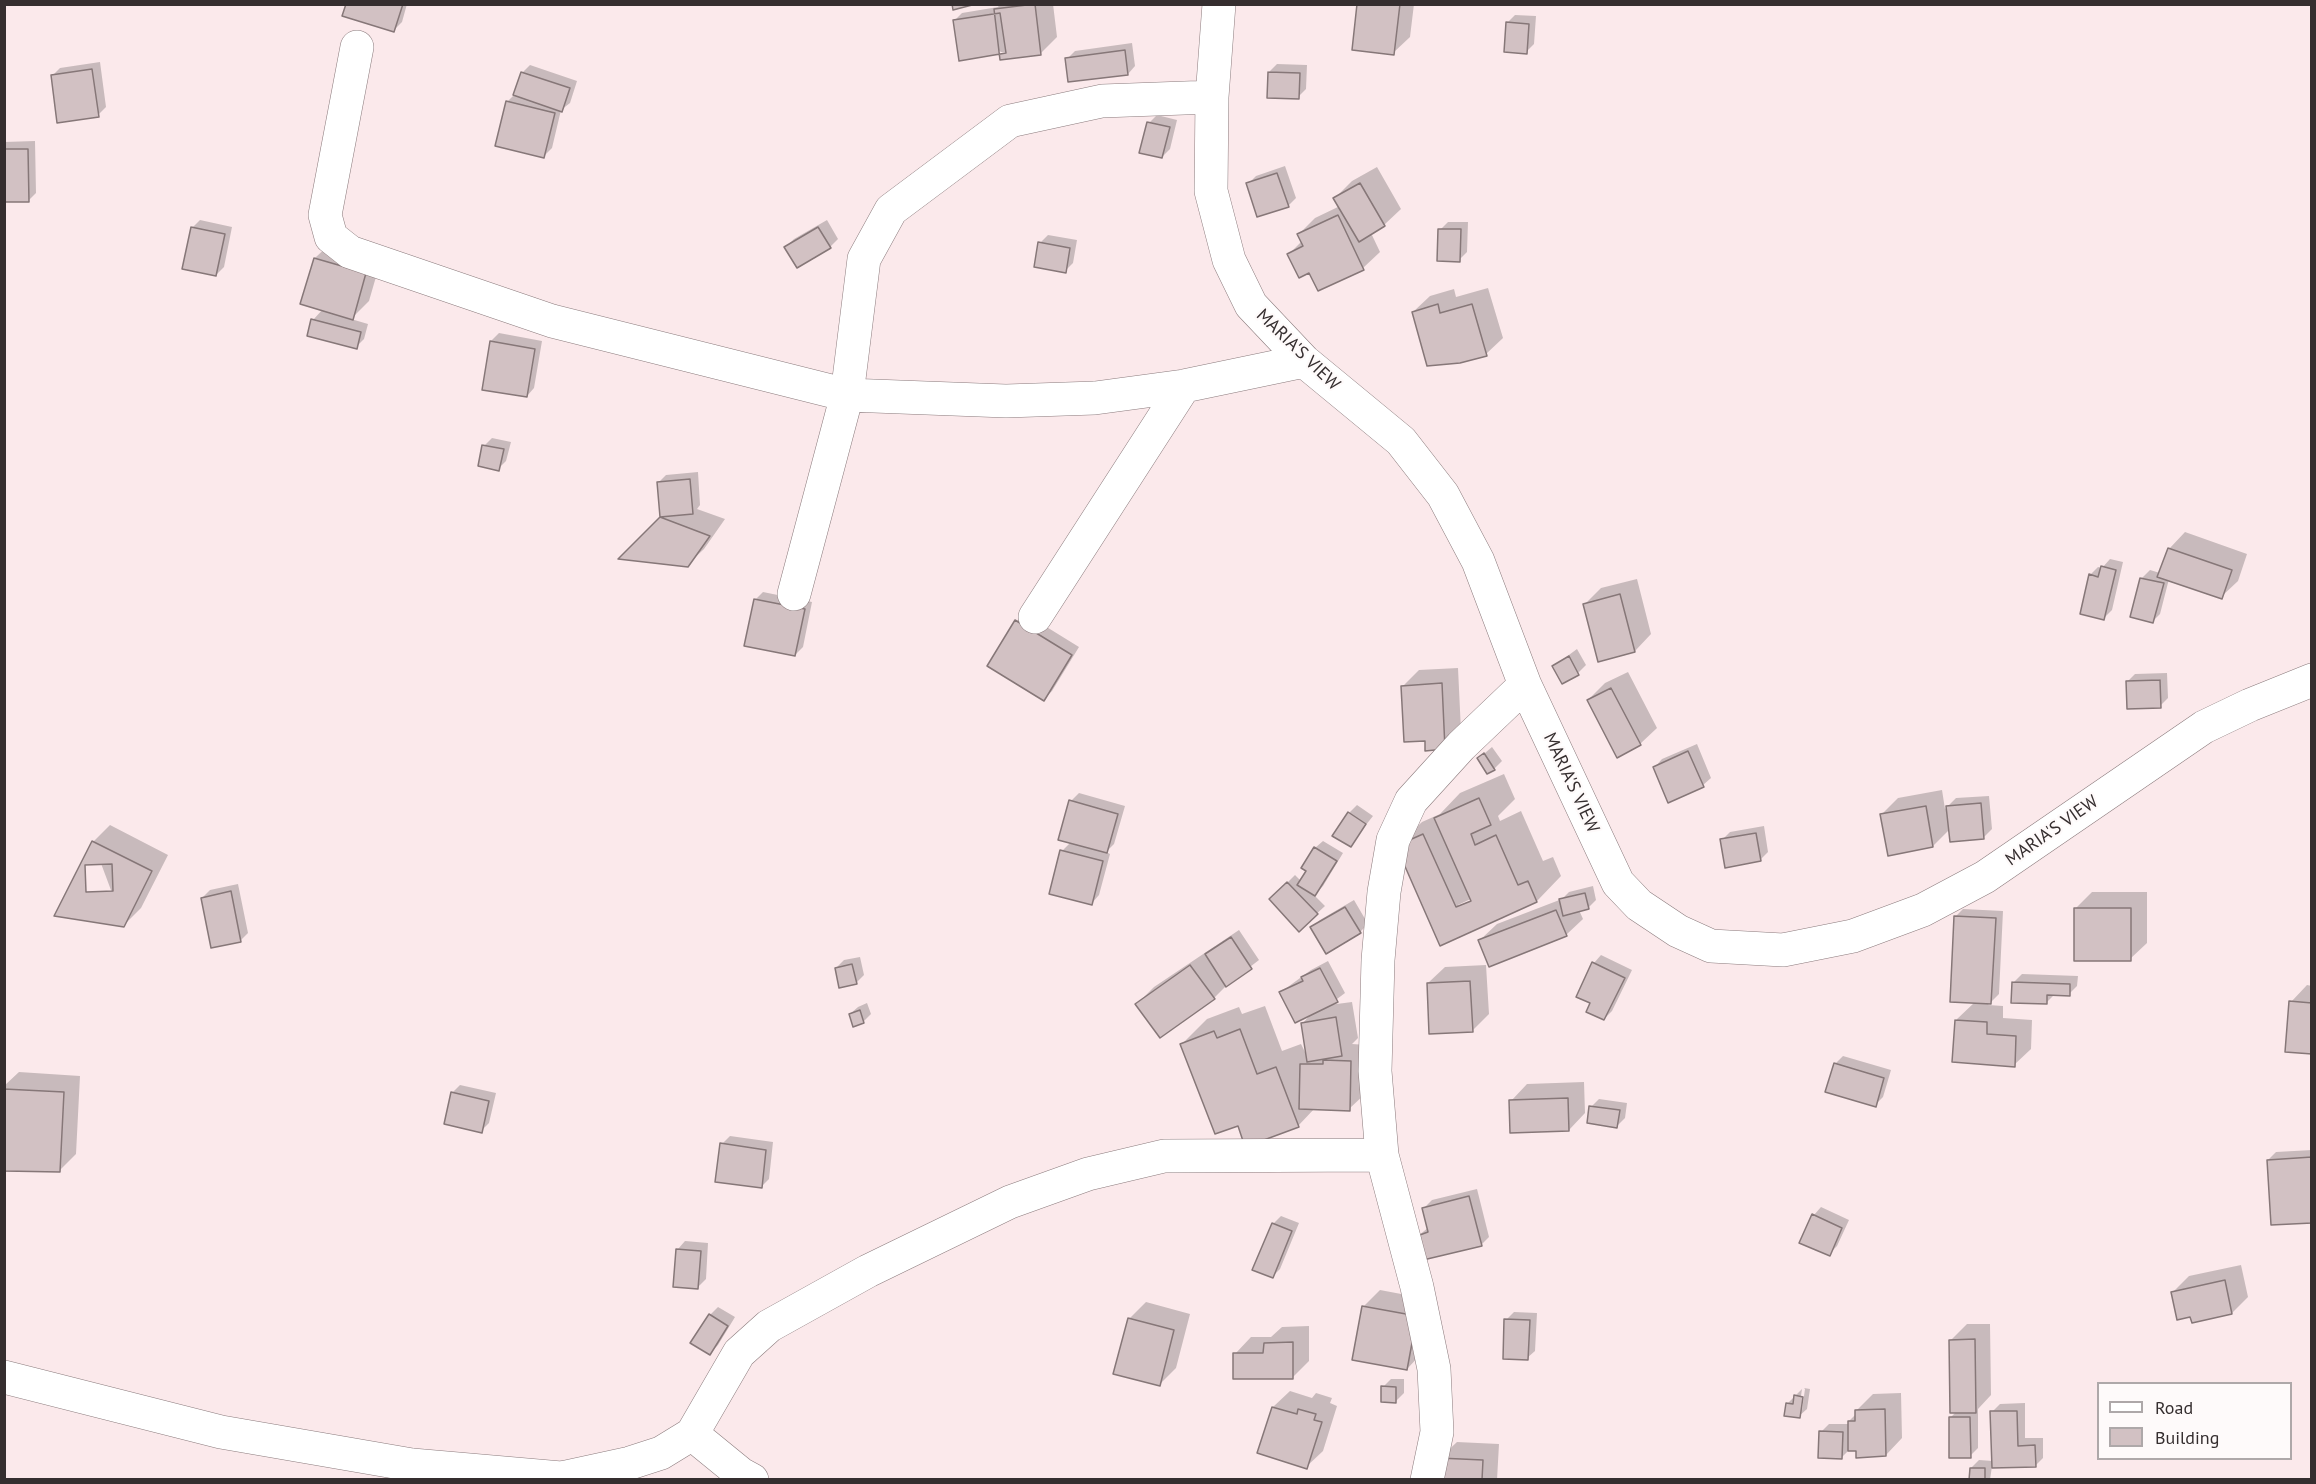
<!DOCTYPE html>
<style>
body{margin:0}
#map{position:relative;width:2316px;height:1484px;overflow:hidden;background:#fbe9eb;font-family:"PT Sans",sans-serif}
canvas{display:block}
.frame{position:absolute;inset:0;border:6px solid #352e2f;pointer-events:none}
.legend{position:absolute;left:2097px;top:1382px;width:195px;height:78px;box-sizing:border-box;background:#fefafa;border:2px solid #aea8a9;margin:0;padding:8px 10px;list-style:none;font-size:18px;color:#352e2f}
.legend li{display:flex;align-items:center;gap:12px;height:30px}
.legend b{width:30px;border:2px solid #aea8a9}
</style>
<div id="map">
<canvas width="2316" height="1484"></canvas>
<div class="frame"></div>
<ul class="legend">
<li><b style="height:8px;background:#fff"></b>Road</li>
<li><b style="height:16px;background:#d2c1c3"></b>Building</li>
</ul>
</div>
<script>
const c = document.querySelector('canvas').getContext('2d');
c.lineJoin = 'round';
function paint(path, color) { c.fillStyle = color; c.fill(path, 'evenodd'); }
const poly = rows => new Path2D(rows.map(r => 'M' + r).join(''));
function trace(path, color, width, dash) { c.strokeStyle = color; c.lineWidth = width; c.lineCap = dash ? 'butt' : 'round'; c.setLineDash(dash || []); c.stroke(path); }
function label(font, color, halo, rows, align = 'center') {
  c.font = font + ' "PT Sans",sans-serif'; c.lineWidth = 4.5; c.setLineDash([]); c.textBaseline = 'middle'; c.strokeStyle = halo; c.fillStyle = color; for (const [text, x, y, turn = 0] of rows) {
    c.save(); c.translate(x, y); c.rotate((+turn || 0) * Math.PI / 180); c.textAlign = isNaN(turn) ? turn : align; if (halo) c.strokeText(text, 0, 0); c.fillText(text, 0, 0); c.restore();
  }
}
const shadow = poly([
 [348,4,407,4,402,22,394,30],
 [1000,4,1053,4,1057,37,1041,53,1001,52,954,21,962,13,998,7],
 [1358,4,1414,4,1410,37,1393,53],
 [1515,15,1536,16,1534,44,1526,52,1507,23],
 [1132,43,1135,66,1128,74,1067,59,1075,51],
 [100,62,106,107,98,115,52,76,60,68],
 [1277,64,1307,65,1306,89,1298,97,1269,72],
 [530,65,577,81,570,103,561,110,552,148,544,156,507,102,515,94,522,73],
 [1157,115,1177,120,1170,149,1162,157,1149,123],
 [35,141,36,193,28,201,4,201,4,142],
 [1285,166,1296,198,1288,206,1248,184,1256,176],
 [1377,167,1401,209,1384,225,1371,233,1380,252,1363,268,1289,254,1302,241,1299,234,1315,218,1340,206,1335,198,1352,181],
 [200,220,232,227,224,267,216,275,192,228],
 [827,220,838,239,830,247,786,247,794,239],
 [1448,222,1468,222,1467,252,1459,260,1440,230],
 [1048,235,1077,240,1073,263,1065,271,1040,243],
 [332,242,382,256,369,301,351,319,368,324,364,339,356,347,313,320,323,309,315,258],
 [1488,288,1503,338,1486,354,1413,312,1430,296,1454,289,1456,297],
 [499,333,542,341,534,388,527,396,491,341],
 [492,438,511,442,506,461,498,469,484,446],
 [698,472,700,505,697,509,725,519,704,549,687,565,621,558,662,518,658,483,666,475],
 [2185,532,2247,554,2238,581,2221,597,2169,579,2160,614,2152,622,2142,578,2150,570,2160,573,2169,549],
 [2110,559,2123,562,2112,610,2104,618,2090,575,2098,567,2102,568],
 [1637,579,1651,634,1635,651,1585,604,1601,588],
 [763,592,812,602,803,647,795,655,755,600],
 [1024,613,1079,647,1052,691,1044,699,989,665,1017,621],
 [1577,649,1586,665,1578,673,1563,682,1554,666],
 [1458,668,1461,731,1445,748,1426,739,1403,686,1419,670],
 [1628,672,1657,728,1640,744,1588,700,1605,683],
 [2167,673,2168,698,2160,706,2127,682,2135,674],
 [1697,744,1711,778,1703,785,1655,767,1662,759],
 [1492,747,1502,761,1494,769,1478,759],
 [1504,774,1515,799,1498,816,1500,821,1521,811,1543,861,1553,857,1561,876,1537,901,1440,944,1397,846,1422,822,1440,814,1460,793],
 [1477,896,1478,899,1458,908,1458,905],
 [1942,790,1945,809,1956,798,1989,796,1992,829,1984,837,1950,829,1933,846,1881,815,1898,798],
 [1079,793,1125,806,1114,844,1106,852,1110,854,1099,895,1092,903,1062,851,1071,842,1071,801],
 [1357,805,1373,816,1350,845,1349,813],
 [110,825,168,855,141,908,124,925,93,842],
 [1764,826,1768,852,1760,860,1722,840,1730,832],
 [1323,841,1343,853,1323,886,1314,895,1325,906,1299,930,1271,899,1295,875,1301,881,1308,871,1315,848],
 [238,884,248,933,240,941,202,898,210,890],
 [1593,886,1596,900,1588,908,1579,910,1583,919,1566,935,1480,940,1497,924,1562,899,1569,892],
 [2092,892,2147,892,2147,943,2130,959,2075,909],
 [1354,900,1368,924,1360,932,1312,928,1320,920],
 [1963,909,2003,911,1999,994,1988,1005,2003,1006,2003,1018,2032,1020,2031,1049,2014,1065,1956,1020,1975,1002,1955,917],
 [1239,930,1259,960,1229,983,1214,998,1137,1004,1154,987],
 [1601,955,1632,970,1612,1011,1604,1019,1592,1002,1594,963],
 [860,957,864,975,856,983,836,968,844,960],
 [1328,961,1345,993,1329,1005,1352,1002,1358,1038,1352,1044,1367,1045,1366,1093,1349,1109,1315,1108,1298,1126,1239,1124,1182,1044,1207,1019,1239,1007,1242,1014,1265,1006,1282,1051,1301,1044,1307,1056,1302,1024,1312,1013,1281,992,1311,970],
 [1486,965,1489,1014,1472,1031,1428,983,1445,967],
 [2022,974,2078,976,2077,986,2069,994,2054,995,2046,1003,2014,982],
 [2307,985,2312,986,2312,1052,2291,1002],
 [867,1003,871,1014,863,1022,850,1014,858,1007],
 [1843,1056,1891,1070,1883,1097,1875,1105,1835,1064],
 [19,1072,80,1076,76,1154,59,1171,4,1169,4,1086],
 [1584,1082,1585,1113,1569,1130,1511,1101,1527,1084],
 [460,1085,496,1093,489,1123,481,1131,452,1093],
 [1599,1099,1627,1103,1625,1118,1617,1126,1591,1107],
 [730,1136,773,1142,769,1179,761,1187,722,1144],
 [2312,1150,2312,1222,2268,1160,2276,1152],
 [1477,1189,1489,1237,1481,1245,1418,1236,1429,1227,1424,1208,1432,1200],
 [1821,1207,1849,1220,1837,1246,1829,1254,1814,1215],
 [1281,1216,1299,1223,1280,1269,1272,1277,1273,1224],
 [685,1241,708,1243,706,1279,698,1287,678,1249],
 [2241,1265,2248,1297,2232,1313,2172,1293,2189,1276],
 [1380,1290,1433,1300,1423,1352,1407,1369,1363,1307],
 [1146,1302,1190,1314,1176,1368,1159,1385,1129,1319],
 [718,1307,735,1317,718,1345,710,1353,710,1315],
 [1514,1312,1537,1313,1535,1351,1527,1358,1506,1320],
 [1967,1324,1990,1324,1991,1395,1978,1409,1978,1448,1970,1456,1950,1418,1956,1412,1951,1340],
 [1309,1326,1309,1361,1293,1377,1235,1354,1251,1337,1271,1337,1282,1327],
 [1391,1379,1404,1379,1404,1393,1396,1401,1383,1387],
 [1804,1388,1810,1389,1807,1409,1799,1416,1787,1404,1802,1389,1799,1410,1802,1410,1805,1389],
 [1290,1391,1312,1398,1316,1393,1332,1398,1330,1403,1337,1406,1323,1451,1306,1467,1273,1407],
 [1901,1393,1902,1438,1886,1455,1858,1449,1849,1450,1842,1457,1821,1432,1829,1424,1849,1424,1849,1421,1856,1414,1856,1411,1873,1394],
 [2025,1403,2025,1438,2043,1438,2043,1458,2035,1466,1992,1466,1990,1480,1971,1480,1971,1468,1979,1460,1993,1461,1992,1412,2000,1404],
 [1457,1442,1499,1444,1497,1480,1439,1480,1440,1458]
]);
const building = poly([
 [346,4,403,4,394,32,342,16,346,4],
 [952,4,976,4,953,10,952,4],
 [1035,4,1041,55,1000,60,994,9,1035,4],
 [1357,4,1400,4,1394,55,1352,50,1357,4],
 [1000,13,1006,53,959,61,953,20,1000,13],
 [1506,22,1529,24,1527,54,1504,52,1506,22],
 [1125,50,1128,75,1068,82,1065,58,1125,50],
 [92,69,99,117,57,123,51,75,92,69],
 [521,72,570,88,562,112,513,95,521,72],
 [1268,72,1300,73,1299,99,1267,98,1268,72],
 [506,101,555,113,544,158,495,146,506,101],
 [1147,122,1170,127,1162,158,1139,153,1147,122],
 [4,149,28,149,29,202,4,202,4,149],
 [1277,173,1289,207,1257,217,1246,183,1277,173],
 [1360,183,1385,226,1359,242,1333,198,1360,183],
 [1338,215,1364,270,1318,291,1309,273,1299,278,1287,254,1303,246,1297,234,1338,215],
 [191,227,225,234,216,276,182,269,191,227],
 [818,227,831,248,797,268,784,247,818,227],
 [1438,229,1461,229,1460,262,1437,261,1438,229],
 [1038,242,1070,248,1066,273,1034,267,1038,242],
 [314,258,366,273,353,320,300,304,314,258],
 [1438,304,1440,313,1472,304,1487,356,1460,363,1427,366,1412,312,1438,304],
 [311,319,361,332,357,349,307,336,311,319],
 [490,341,535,349,527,397,482,390,490,341],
 [482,445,504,449,499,471,478,466,482,445],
 [690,479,693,514,660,517,657,482,690,479],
 [660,517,710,536,688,567,618,559,660,517],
 [2168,548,2232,570,2222,599,2157,577,2168,548],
 [2101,566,2116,570,2104,620,2080,614,2089,574,2098,577,2101,566],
 [2140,578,2164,583,2153,623,2130,617,2140,578],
 [1620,594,1635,652,1598,662,1583,604,1620,594],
 [754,599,805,609,795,656,744,646,754,599],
 [1015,620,1072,655,1044,701,987,666,1015,620],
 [1569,656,1579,675,1562,684,1552,666,1569,656],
 [2160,680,2161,708,2127,709,2126,681,2160,680],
 [1442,683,1445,749,1425,751,1425,741,1404,742,1401,686,1442,683],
 [1611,688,1641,745,1617,758,1587,700,1611,688],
 [1688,751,1704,787,1668,803,1653,767,1688,751],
 [1484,753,1495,770,1487,774,1477,758,1484,753],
 [1479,798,1491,825,1471,834,1475,845,1496,835,1518,885,1528,881,1537,902,1440,946,1396,846,1423,834,1456,907,1471,901,1434,818,1479,798],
 [1069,800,1118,814,1107,853,1058,840,1069,800],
 [1981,803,1984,839,1950,842,1946,806,1981,803],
 [1926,806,1933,847,1888,856,1880,814,1926,806],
 [1348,812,1366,824,1351,847,1332,836,1348,812],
 [1756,833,1761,861,1725,868,1720,839,1756,833],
 [92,841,152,871,124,927,54,916,92,841],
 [1314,847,1337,861,1315,896,1297,885,1306,871,1301,868,1314,847],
 [1060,850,1103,861,1092,905,1049,894,1060,850],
 [112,864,113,891,86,892,85,865,112,864],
 [1287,882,1318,914,1299,932,1269,899,1287,882],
 [231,891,241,942,211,948,201,898,231,891],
 [1585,893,1589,909,1563,916,1559,899,1585,893],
 [1345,907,1361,933,1326,954,1310,927,1345,907],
 [2074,908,2131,908,2131,961,2074,961,2074,908],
 [1556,910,1567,936,1489,967,1478,940,1556,910],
 [1954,916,1996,918,1991,1004,1950,1002,1954,916],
 [1231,937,1252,969,1226,987,1205,954,1231,937],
 [1592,962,1625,978,1604,1020,1586,1012,1590,1003,1576,997,1592,962],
 [852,964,857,984,839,988,835,968,852,964],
 [1190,965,1215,999,1160,1038,1135,1004,1190,965],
 [1320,968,1338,1002,1295,1023,1279,992,1303,981,1301,977,1320,968],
 [1470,981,1473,1032,1429,1034,1427,983,1470,981],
 [2012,982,2070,984,2070,996,2047,995,2047,1004,2011,1003,2012,982],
 [2289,1001,2312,1003,2312,1054,2285,1052,2289,1001],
 [860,1010,864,1023,853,1027,849,1014,860,1010],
 [1336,1017,1342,1056,1307,1062,1301,1023,1336,1017],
 [1955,1020,1987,1022,1987,1034,2016,1036,2015,1067,1952,1062,1955,1020],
 [1240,1029,1257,1074,1276,1067,1299,1127,1245,1147,1238,1126,1215,1134,1180,1044,1214,1031,1217,1038,1240,1029],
 [1323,1060,1351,1061,1350,1111,1299,1109,1300,1064,1323,1064,1323,1060],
 [1834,1063,1884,1078,1876,1107,1825,1092,1834,1063],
 [4,1089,64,1092,60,1172,4,1171,4,1089],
 [451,1092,489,1101,482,1133,444,1124,451,1092],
 [1568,1098,1569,1131,1510,1133,1509,1100,1568,1098],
 [1589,1106,1620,1110,1617,1128,1587,1123,1589,1106],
 [720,1143,766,1150,762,1188,715,1182,720,1143],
 [2312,1157,2312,1223,2271,1225,2267,1160,2312,1157],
 [1469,1196,1482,1246,1423,1260,1417,1236,1428,1232,1422,1208,1469,1196],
 [1812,1214,1842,1228,1830,1256,1799,1243,1812,1214],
 [1272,1223,1292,1231,1273,1278,1252,1270,1272,1223],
 [676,1249,701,1251,698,1289,673,1287,676,1249],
 [2225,1280,2232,1314,2192,1323,2190,1317,2177,1320,2171,1292,2225,1280],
 [1362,1306,1417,1316,1407,1370,1352,1360,1362,1306],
 [709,1314,728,1326,710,1355,690,1343,709,1314],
 [1128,1318,1174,1330,1160,1386,1113,1374,1128,1318],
 [1504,1319,1530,1320,1528,1360,1503,1359,1504,1319],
 [1975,1339,1976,1413,1950,1413,1949,1340,1975,1339],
 [1293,1342,1293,1379,1233,1379,1233,1353,1263,1353,1264,1343,1293,1342],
 [1381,1386,1396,1387,1396,1403,1381,1402,1381,1386],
 [1794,1395,1803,1397,1800,1418,1784,1416,1786,1403,1793,1404,1794,1395],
 [1272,1407,1297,1414,1298,1409,1316,1414,1314,1420,1322,1422,1307,1469,1257,1453,1272,1407],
 [1885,1409,1886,1456,1856,1458,1856,1451,1848,1451,1848,1421,1855,1421,1855,1410,1885,1409],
 [1990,1411,2017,1411,2018,1446,2035,1445,2036,1467,1992,1468,1990,1411],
 [1949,1417,1970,1417,1971,1458,1949,1458,1949,1417],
 [1819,1431,1843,1432,1842,1459,1818,1458,1819,1431],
 [1439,1458,1483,1460,1482,1480,1438,1480,1439,1458],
 [1970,1468,1985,1468,1985,1480,1969,1480,1970,1468]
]);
const minor = poly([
 [1219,4,1212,97,1211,191,1229,260,1251,305,1304,361,1401,441,1443,495,1478,561,1525,685,1618,883,1639,905,1678,931,1711,946,1783,950,1853,936,1923,910,1985,877,2204,727,2250,705,2312,680],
 [357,47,325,215,331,237,350,252,552,321,847,395,1006,401,1095,398,1184,386,1304,361],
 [794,594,847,395,864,259,891,210,1010,121,1102,101,1212,97],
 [1035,617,1184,386],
 [4,1377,221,1432,412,1465,561,1478,630,1463,661,1453,692,1434,739,1353,769,1326,868,1271,1010,1202,1088,1174,1164,1156,1382,1155],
 [692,1434,741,1474,752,1480],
 [1427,1480,1437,1432,1434,1369,1417,1287,1382,1155,1375,1071,1378,960,1384,892,1393,840,1411,801,1461,746,1525,685]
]);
const streetNames = [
 ["MARIA'S VIEW",1298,350,44],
 ["MARIA'S VIEW",1571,783,65],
 ["MARIA'S VIEW",2052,831,-35]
];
paint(shadow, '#0003');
paint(building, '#d2c1c3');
trace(building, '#867778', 1.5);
trace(minor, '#8b7b7d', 34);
trace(minor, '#fff', 33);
label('18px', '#352e2f', '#fefafa', streetNames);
</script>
